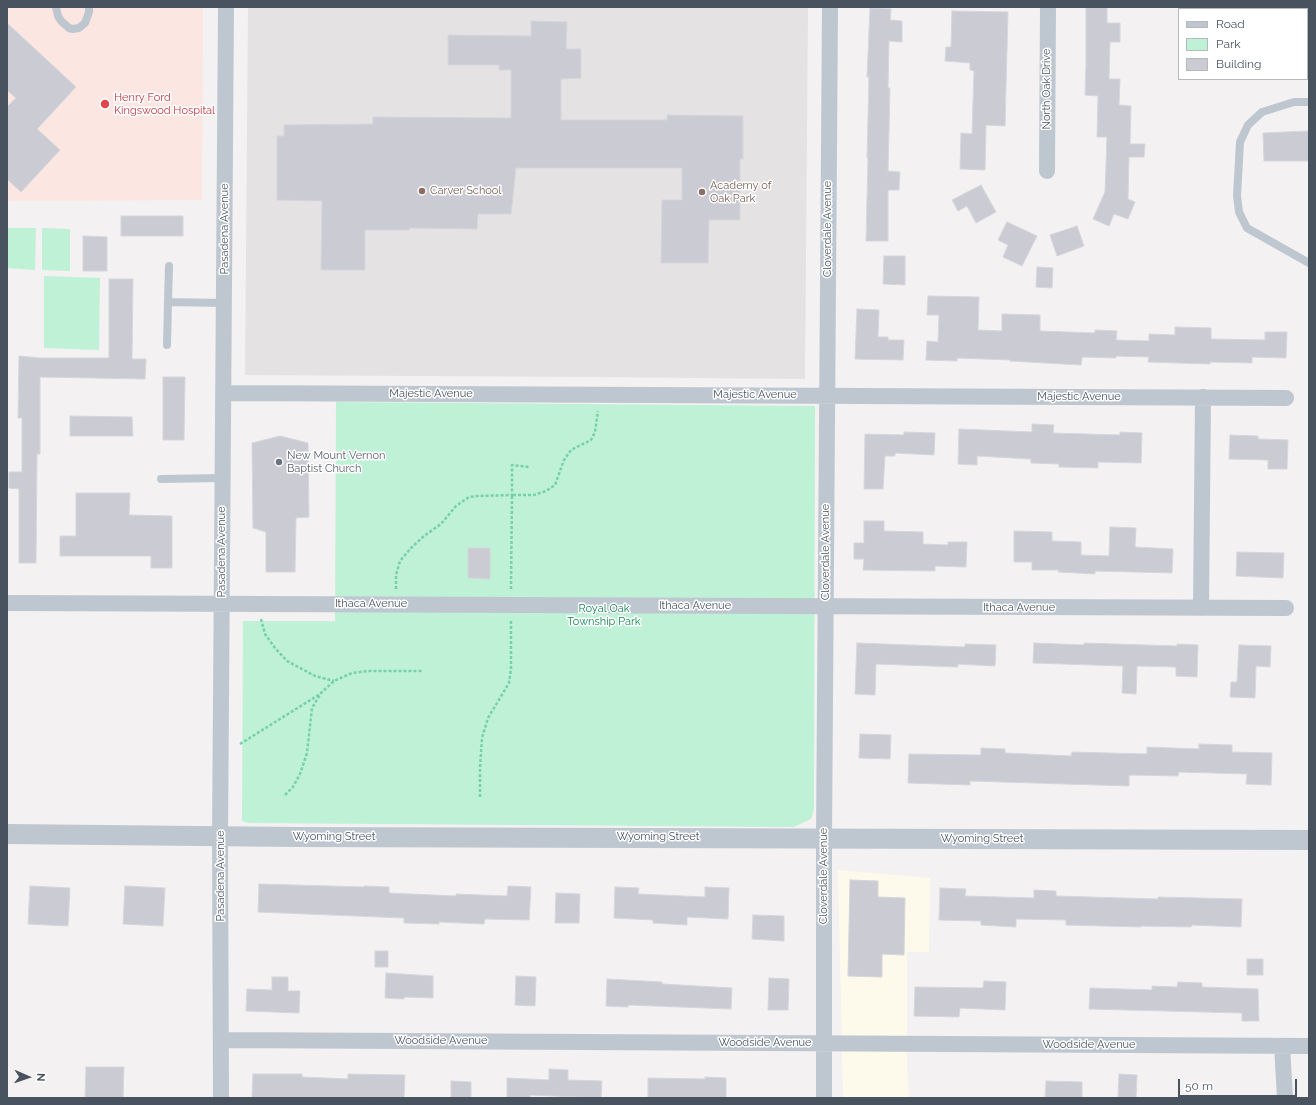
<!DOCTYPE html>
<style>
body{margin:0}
#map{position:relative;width:1316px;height:1105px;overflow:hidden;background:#f3f1f1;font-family:Raleway,sans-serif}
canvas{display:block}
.frame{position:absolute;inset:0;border:8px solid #48535f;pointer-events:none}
.legend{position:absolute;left:1178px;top:8px;width:130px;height:72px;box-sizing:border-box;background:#fff;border:1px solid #b6babf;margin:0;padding:5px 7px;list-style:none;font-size:12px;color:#48535f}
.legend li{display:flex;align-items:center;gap:8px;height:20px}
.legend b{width:20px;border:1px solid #b6babf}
.north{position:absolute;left:8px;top:1057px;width:40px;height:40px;-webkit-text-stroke:3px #fff;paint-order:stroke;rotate:92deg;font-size:11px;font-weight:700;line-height:16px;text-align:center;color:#48535f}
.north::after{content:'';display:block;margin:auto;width:14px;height:18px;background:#48535f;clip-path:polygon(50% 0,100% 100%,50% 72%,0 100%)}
.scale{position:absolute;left:1178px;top:1079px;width:119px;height:18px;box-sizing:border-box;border:2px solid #48535f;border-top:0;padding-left:5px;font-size:12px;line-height:14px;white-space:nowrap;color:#48535f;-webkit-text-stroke:3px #fff;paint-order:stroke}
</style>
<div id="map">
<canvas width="1316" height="1105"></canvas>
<div class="frame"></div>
<ul class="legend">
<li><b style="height:5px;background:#bec7d0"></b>Road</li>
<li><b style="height:11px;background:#bff1d6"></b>Park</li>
<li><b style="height:11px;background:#cbccd3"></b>Building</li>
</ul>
<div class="north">N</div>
<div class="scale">50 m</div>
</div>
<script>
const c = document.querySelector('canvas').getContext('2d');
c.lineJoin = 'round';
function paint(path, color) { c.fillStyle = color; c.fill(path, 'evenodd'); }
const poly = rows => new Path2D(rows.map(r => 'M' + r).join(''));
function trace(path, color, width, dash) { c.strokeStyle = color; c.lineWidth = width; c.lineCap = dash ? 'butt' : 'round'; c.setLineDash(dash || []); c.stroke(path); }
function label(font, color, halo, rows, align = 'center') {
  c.font = font + ' Raleway,sans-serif'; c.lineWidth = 3; c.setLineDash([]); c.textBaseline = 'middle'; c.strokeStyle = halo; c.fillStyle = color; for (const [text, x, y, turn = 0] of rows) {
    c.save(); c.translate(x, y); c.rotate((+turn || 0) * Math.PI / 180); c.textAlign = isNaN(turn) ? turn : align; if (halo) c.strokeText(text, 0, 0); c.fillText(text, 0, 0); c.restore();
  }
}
const commercial = poly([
 [838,870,930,878,929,952,907,952,907,1063,909,1098,843,1098]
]);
const education = poly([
 [248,7,808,7,805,379,595,377,245,375]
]);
const medical = poly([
 [7,7,203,7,202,200,7,201]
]);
const green = poly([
 [7,228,36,228,35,270,7,268],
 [42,228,70,229,70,271,42,270],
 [44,276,100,278,99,350,44,348],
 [336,402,815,406,814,809,811,819,794,827,249,823,242,821,243,621,335,621]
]);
const building = poly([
 [1086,7,1107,7,1107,23,1120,23,1120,42,1110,42,1109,79,1120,79,1119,105,1131,106,1130,144,1145,144,1144,157,1129,157,1128,199,1135,202,1128,219,1114,214,1109,226,1093,219,1105,192,1107,137,1097,137,1098,96,1085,95,1086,64,1086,7],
 [870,8,891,9,890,20,902,21,902,42,889,41,888,88,890,88,888,171,900,172,899,190,888,190,888,241,866,241,868,158,867,158,869,77,867,77,870,8],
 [952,11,1008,12,1005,126,986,125,985,170,960,169,961,133,972,134,974,71,970,70,970,63,945,61,946,47,951,47,952,11],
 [531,21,567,22,566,49,581,49,581,78,561,79,561,120,667,120,667,115,743,116,743,159,740,159,740,220,709,220,708,263,661,263,662,200,682,200,682,168,516,168,511,214,478,214,477,229,409,228,409,230,365,230,365,270,321,270,322,201,277,200,277,136,284,136,284,125,373,124,373,117,511,118,511,70,499,70,499,65,448,65,448,35,531,36,531,21],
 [7,23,76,87,37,129,60,150,21,192,7,179,7,107,16,98,7,90,7,23],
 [1309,131,1309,161,1264,161,1263,133,1309,131],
 [981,185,996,212,976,223,967,206,958,211,952,200,981,185],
 [121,216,183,216,183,236,121,236,121,216],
 [1007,222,1037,236,1022,266,1003,257,1008,245,998,240,1007,222],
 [1077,226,1084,246,1057,256,1050,235,1077,226],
 [83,236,107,237,107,271,83,271,83,236],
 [884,256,905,256,905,285,883,284,884,256],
 [1037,267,1053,268,1052,288,1036,287,1037,267],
 [109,279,133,279,132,359,146,359,145,379,40,377,40,454,37,454,36,563,19,563,19,489,9,488,9,472,22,472,22,418,18,418,19,356,40,358,109,358,109,279],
 [928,296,979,297,978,330,1002,331,1002,314,1040,315,1040,331,1095,333,1095,330,1117,331,1116,340,1149,341,1149,334,1175,335,1175,327,1211,328,1211,339,1265,340,1265,332,1287,332,1286,358,1252,357,1252,363,1210,362,1210,364,1148,362,1149,357,1116,356,1116,358,1082,357,1081,365,1010,361,1010,360,957,358,957,361,926,360,927,341,938,342,939,315,927,315,928,296],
 [857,309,879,310,878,337,888,337,888,340,904,340,903,360,855,359,857,309],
 [163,377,185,377,184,440,163,440,163,377],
 [70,416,132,417,133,436,70,436,70,416],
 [1032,424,1054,425,1053,433,1120,435,1120,432,1142,433,1141,463,1098,462,1098,468,1059,467,1059,464,1031,463,1031,459,977,456,977,465,958,464,959,429,1032,432,1032,424],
 [904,432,935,433,934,455,895,453,895,456,885,456,883,489,864,489,865,434,904,435,904,432],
 [1230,435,1258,436,1258,439,1288,440,1287,469,1268,469,1268,460,1229,459,1230,435],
 [280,436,308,443,309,517,296,518,295,572,266,572,266,532,253,528,252,443,280,436],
 [76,493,130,493,129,515,172,516,172,568,151,568,151,556,60,556,60,536,76,536,76,493],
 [864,521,884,521,884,531,923,532,923,544,948,545,948,542,967,542,966,567,935,566,935,571,863,570,864,559,854,559,854,543,864,543,864,521],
 [1110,527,1136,528,1135,547,1173,549,1172,573,1095,571,1095,574,1058,572,1059,570,1032,570,1032,562,1014,562,1014,531,1052,532,1052,541,1081,542,1081,555,1109,556,1110,527],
 [468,548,490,548,490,579,468,578,468,548],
 [1237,552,1284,553,1283,578,1236,576,1237,552],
 [857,643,965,647,965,644,996,645,995,666,958,664,958,667,876,664,875,695,855,694,857,643],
 [1034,643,1084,645,1084,643,1177,646,1177,644,1198,645,1197,677,1176,676,1176,667,1137,666,1136,694,1122,693,1123,666,1033,663,1034,643],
 [1239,645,1271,646,1270,667,1256,666,1255,698,1230,697,1231,682,1237,682,1239,645],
 [860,734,891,735,890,759,859,758,860,734],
 [1199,744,1232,745,1232,752,1272,753,1271,785,1246,784,1247,774,1179,772,1178,776,1129,775,1129,786,970,781,970,785,908,783,909,754,981,755,981,748,1005,749,1005,753,1071,756,1072,752,1147,754,1147,747,1199,749,1199,744],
 [850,880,878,881,878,897,905,898,904,955,882,954,882,977,848,976,850,880],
 [259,884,364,887,364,886,389,887,389,893,456,896,456,894,507,896,508,886,531,887,529,920,485,919,484,924,439,922,439,924,404,923,404,918,258,912,259,884],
 [30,886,70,888,68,926,28,924,30,886],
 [125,886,165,888,163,926,123,924,125,886],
 [615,887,639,888,638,894,705,897,705,887,729,888,728,919,687,917,687,925,653,923,653,920,614,918,615,887],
 [940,888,966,889,965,896,1034,898,1034,890,1056,891,1056,896,1158,899,1158,897,1242,899,1241,927,1192,925,1191,927,1141,926,1141,927,1066,925,1066,920,1016,919,1016,927,981,925,981,921,939,920,940,888],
 [556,893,580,894,579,923,555,923,556,893],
 [753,915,784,916,784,941,752,939,753,915],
 [375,951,388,951,388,967,375,967,375,951],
 [1247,959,1263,959,1263,975,1247,975,1247,959],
 [386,973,433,976,433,998,404,997,404,999,385,998,386,973],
 [516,976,536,977,535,1006,515,1005,516,976],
 [272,977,288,977,288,991,300,991,299,1013,246,1011,247,989,272,990,272,977],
 [769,978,789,979,788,1010,768,1010,769,978],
 [607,979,662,982,662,984,732,988,731,1009,628,1005,628,1007,606,1006,607,979],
 [984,981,1006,982,1005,1010,960,1008,959,1017,914,1016,915,987,983,988,984,981],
 [1178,982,1202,983,1202,987,1258,989,1259,1021,1242,1021,1242,1013,1089,1009,1090,988,1152,990,1152,986,1177,987,1178,982],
 [86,1067,124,1067,123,1098,85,1098,86,1067],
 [549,1069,568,1070,568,1080,602,1081,601,1098,530,1095,530,1098,507,1098,507,1078,549,1080,549,1069],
 [253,1074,302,1074,302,1077,348,1079,348,1074,405,1075,404,1098,366,1097,366,1098,252,1098,253,1074],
 [1119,1074,1137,1075,1136,1098,1118,1098,1119,1074],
 [705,1077,726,1078,726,1098,648,1098,648,1078,705,1079,705,1077],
 [451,1081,471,1082,471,1098,451,1098,451,1081],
 [1046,1081,1082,1082,1082,1098,1045,1098,1046,1081]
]);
const path = poly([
 [396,589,396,575,400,561,411,548,424,536,441,524,456,506,469,497,477,496,512,495,512,465,529,467],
 [511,589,512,495,534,495,546,491,555,485,564,460,571,450,591,440,595,432,598,411],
 [261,619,265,634,275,648,287,661,315,676,334,681],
 [240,744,320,694],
 [285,795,293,787,300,774,307,753,312,708,321,693,334,681,352,673,368,671,422,671],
 [480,797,480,768,482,738,488,718,509,683,511,669,511,621]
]);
const service = poly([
 [56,7,58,16,61,21,69,28,73,29,79,28,85,23,89,12,89,7],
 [1309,102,1294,102,1262,112,1248,125,1240,142,1237,196,1239,212,1247,228,1309,263],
 [168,302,169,266],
 [167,345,168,302,224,303],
 [161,479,223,478]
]);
const minor = poly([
 [1047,171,1048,7],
 [223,393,1286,398],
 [7,603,1286,608],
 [1201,608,1203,397],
 [221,1040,1309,1046],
 [1282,1046,1285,1098],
 [221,1098,220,835,226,7],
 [824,1098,824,838,830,7]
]);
const tertiary = poly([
 [7,834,297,837,1309,840]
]);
const markers = [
 [105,104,5,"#e0444e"],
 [422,191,4,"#8d6e63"],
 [702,192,4,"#8d6e63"],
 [279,462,4,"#6b7280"]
];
const streetNames = [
 ["North Oak Drive",1047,89,-90],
 ["Pasadena Avenue",225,229,-90],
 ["Cloverdale Avenue",828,229,-90],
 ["Majestic Avenue",431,394],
 ["Majestic Avenue",755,395],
 ["Majestic Avenue",1079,397],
 ["Pasadena Avenue",222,552,-90],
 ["Cloverdale Avenue",826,552,-90],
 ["Ithaca Avenue",371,604],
 ["Ithaca Avenue",695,606],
 ["Ithaca Avenue",1019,608],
 ["Wyoming Street",334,837],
 ["Wyoming Street",658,837],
 ["Wyoming Street",982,839],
 ["Pasadena Avenue",221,876,-90],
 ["Cloverdale Avenue",824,876,-90],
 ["Woodside Avenue",441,1041],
 ["Woodside Avenue",765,1043],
 ["Woodside Avenue",1089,1045]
];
const healthNames = [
 ["Henry Ford",114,98],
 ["Kingswood Hospital",114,111]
];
const educationNames = [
 ["Academy of",710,186],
 ["Oak Park",710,199],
 ["Carver School",430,191]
];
const worshipNames = [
 ["New Mount Vernon",287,456],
 ["Baptist Church",287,469]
];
const parkNames = [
 ["Royal Oak",604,609],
 ["Township Park",604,622]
];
paint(commercial, '#fdf9eb');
paint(education, '#e4e2e3');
paint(medical, '#fce6e2');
paint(green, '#bff1d6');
paint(building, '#cbccd3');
trace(building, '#d5d6dc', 1);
trace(path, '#76d0aa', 2.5, [3, 2]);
trace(service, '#bec7d0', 8);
trace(minor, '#bec7d0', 16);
trace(tertiary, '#bec7d0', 20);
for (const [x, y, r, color] of markers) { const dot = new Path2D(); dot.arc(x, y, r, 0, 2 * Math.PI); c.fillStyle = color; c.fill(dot); trace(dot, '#fff', 1.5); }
label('11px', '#48535f', '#fff', streetNames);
label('11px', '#be3a42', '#fff', healthNames, 'left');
label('11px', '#785e54', '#fff', educationNames, 'left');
label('11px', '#5b616d', '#fff', worshipNames, 'left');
label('11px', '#158454', '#fff', parkNames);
</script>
